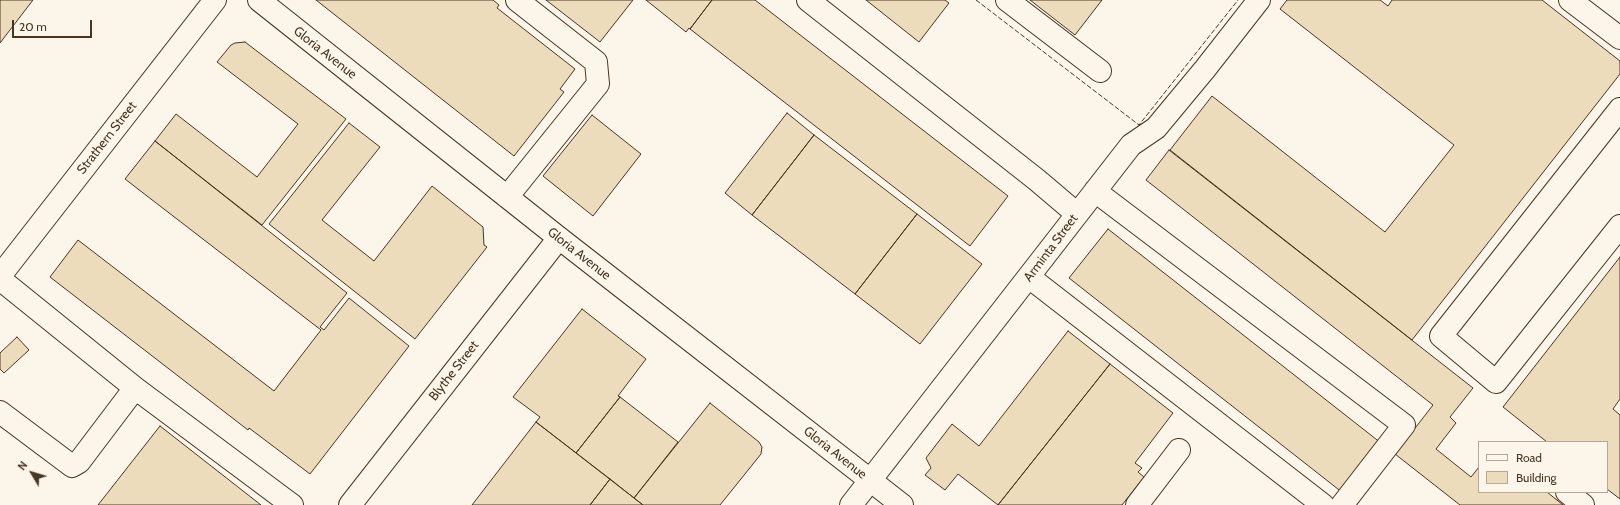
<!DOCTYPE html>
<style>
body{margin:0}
#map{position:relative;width:1620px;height:505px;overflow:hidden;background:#fbf6e9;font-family:Cabin,sans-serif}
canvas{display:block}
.legend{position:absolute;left:1478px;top:441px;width:130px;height:52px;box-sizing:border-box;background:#fbf6e9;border:1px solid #b4a999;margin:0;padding:5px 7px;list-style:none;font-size:12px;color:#4a3520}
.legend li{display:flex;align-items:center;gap:8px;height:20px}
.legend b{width:20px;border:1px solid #b4a999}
.north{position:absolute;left:12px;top:453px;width:40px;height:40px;-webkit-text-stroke:3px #fbf6e9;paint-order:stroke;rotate:308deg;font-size:11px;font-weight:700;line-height:16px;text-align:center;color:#4a3520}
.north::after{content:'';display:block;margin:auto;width:14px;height:18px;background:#4a3520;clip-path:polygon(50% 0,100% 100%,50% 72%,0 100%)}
.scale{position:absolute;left:12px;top:20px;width:80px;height:18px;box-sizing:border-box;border:2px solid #4a3520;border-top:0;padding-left:5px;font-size:12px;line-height:14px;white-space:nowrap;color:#4a3520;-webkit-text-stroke:3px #fbf6e9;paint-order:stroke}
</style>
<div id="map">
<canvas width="1620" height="505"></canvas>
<ul class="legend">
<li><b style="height:5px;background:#fbf6e9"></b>Road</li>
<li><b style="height:11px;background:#ecdcbc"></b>Building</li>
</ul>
<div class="north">N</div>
<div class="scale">20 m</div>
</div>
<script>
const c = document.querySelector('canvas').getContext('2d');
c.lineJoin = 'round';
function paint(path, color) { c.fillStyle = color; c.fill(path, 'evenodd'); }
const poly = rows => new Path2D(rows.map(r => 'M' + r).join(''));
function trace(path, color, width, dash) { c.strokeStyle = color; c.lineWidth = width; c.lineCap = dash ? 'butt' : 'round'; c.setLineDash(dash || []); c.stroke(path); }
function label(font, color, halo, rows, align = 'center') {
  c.font = font + ' Cabin,sans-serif'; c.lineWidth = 3; c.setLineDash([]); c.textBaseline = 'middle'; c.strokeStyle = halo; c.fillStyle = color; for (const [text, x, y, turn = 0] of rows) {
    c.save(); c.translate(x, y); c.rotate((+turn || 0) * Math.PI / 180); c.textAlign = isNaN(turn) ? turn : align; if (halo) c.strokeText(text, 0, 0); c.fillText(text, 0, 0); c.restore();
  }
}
const building = poly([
 [0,0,33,0,0,43,0,0],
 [316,0,493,0,499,5,497,8,575,69,560,89,564,92,514,156,316,0],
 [546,0,633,0,600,42,546,0],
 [646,0,712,0,690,29,689,28,686,32,646,0],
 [712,0,755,0,1008,196,970,246,690,29,712,0],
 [866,0,945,0,949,3,919,42,866,0],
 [1030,0,1102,0,1075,35,1030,0],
 [1287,0,1380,0,1388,6,1392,0,1542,0,1620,61,1620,74,1412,340,1170,150,1212,96,1385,232,1454,145,1280,9,1287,0],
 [245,42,346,119,262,225,155,141,176,114,257,177,298,124,217,62,231,45,235,43,245,42],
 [787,113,814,135,752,215,725,193,787,113],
 [592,115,641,154,593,216,543,176,592,115],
 [349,123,380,147,322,220,374,261,432,186,483,227,484,245,487,247,415,339,269,224,349,123],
 [814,135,917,214,855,294,752,215,814,135],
 [155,141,347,293,320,327,324,330,349,298,409,346,310,474,249,428,248,430,50,277,78,240,274,391,321,330,125,179,155,141],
 [1169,150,1473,388,1450,417,1456,423,1436,449,1471,477,1479,467,1479,492,1547,492,1563,505,1460,505,1395,454,1433,405,1146,180,1169,150],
 [917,214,982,264,920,344,855,294,917,214],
 [1108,229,1381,443,1343,493,1069,278,1108,229],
 [1620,257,1620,399,1613,409,1620,415,1620,499,1607,489,1607,442,1547,442,1503,407,1620,257],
 [582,309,646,359,618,396,620,397,576,453,536,422,540,417,513,397,582,309],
 [1068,331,1110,364,998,505,958,474,945,490,925,475,931,468,926,458,952,424,979,446,1068,331],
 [17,337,29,350,4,373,0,369,0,353,17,337],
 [1110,364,1173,413,1135,463,1142,468,1138,472,1144,477,1122,505,998,505,1110,364],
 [620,397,678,442,634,498,576,453,620,397],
 [710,403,759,442,762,447,761,454,720,505,643,505,634,498,710,403],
 [536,422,610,479,590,505,472,505,536,422],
 [160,426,261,505,98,505,160,426],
 [610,479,634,498,643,505,590,505,610,479]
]);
const minor = poly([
 [259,0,559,238,902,505],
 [808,0,1037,180,1077,214],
 [1007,0,1100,71],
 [1570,0,1620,38],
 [1620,109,1441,336,1496,382,1620,226],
 [1095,191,1404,425,1342,505],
 [507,197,598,84,596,62,517,0],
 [0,276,215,0],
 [1029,277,1323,505],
 [0,279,135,388,292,505],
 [0,412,72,466,79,462,135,388],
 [1567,492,1583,505],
 [350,505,559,238],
 [851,505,1131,145,1156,128,1205,69,1259,0],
 [1137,505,1179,450]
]);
const fence = poly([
 [976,0,1139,125,1238,0]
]);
const streetNames = [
 ["Gloria Avenue",325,53,38],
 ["Strathern Street",107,138,-52],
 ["Arminta Street",1051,248,-53],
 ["Gloria Avenue",579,254,38],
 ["Blythe Street",454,371,-52],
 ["Gloria Avenue",835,453,38]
];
paint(building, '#ecdcbc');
trace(building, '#4a3520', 1);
trace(minor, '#4a3520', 24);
trace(minor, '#fbf6e9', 22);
trace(fence, '#4a3520', 1, [5, 2]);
label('13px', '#4a3520', '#fbf6e9', streetNames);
</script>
